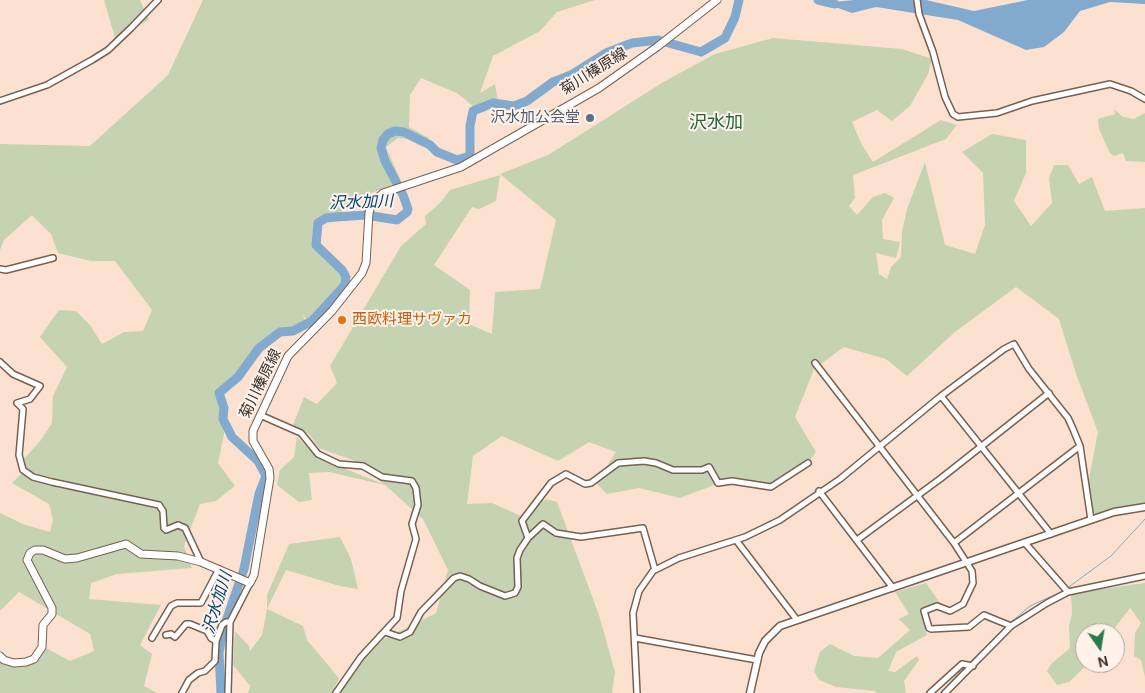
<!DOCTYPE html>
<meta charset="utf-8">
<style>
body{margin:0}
#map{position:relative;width:1145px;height:693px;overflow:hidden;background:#fde1d0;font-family:"DM Sans",sans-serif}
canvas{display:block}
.north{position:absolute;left:1075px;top:623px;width:50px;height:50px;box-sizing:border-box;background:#fef2eb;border:1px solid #b0a49d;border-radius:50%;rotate:167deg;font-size:14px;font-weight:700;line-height:20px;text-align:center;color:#3a2f28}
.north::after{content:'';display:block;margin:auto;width:18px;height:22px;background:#2a7b4c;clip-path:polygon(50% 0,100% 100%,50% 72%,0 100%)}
</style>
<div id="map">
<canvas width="1145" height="693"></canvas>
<div class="north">N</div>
</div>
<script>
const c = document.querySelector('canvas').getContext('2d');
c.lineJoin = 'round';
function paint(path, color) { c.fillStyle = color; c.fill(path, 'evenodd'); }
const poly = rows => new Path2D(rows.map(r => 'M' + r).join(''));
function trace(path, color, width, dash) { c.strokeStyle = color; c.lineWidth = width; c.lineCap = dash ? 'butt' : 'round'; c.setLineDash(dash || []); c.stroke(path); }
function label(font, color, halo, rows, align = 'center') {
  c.font = font + ' "DM Sans","Noto Sans JP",sans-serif'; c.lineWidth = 4; c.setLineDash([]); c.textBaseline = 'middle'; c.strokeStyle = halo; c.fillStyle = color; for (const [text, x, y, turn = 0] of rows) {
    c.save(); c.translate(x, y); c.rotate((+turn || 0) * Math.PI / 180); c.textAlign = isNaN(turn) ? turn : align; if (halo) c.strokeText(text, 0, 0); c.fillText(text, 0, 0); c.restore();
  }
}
const green = poly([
 [104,0,140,0,149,20,115,38],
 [203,0,595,0,557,12,540,31,493,56,480,93,495,84,499,106,479,111,457,93,421,78,410,95,409,127,429,138,423,147,407,139,398,138,386,147,401,181,372,193,356,196,349,207,336,215,321,219,318,239,342,272,344,282,326,307,307,320,302,314,305,320,268,346,220,393,224,434,218,463,235,486,216,501,200,504,184,546,192,568,117,574,91,583,89,599,161,605,140,645,152,654,144,686,157,693,0,693,0,656,4,660,37,659,44,647,70,661,94,651,90,634,19,592,0,611,0,513,23,524,50,532,53,520,49,504,12,483,22,473,21,462,41,440,52,423,53,396,67,367,40,337,59,310,76,311,90,325,102,344,124,332,143,331,152,310,115,261,91,261,58,253,51,234,32,215,4,240,0,250,0,144,90,146,168,75],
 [773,38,902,49,932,59,928,74,910,106,892,121,877,110,852,122,862,145,873,162,941,120,957,125,946,139,853,175,855,198,849,206,857,215,873,197,885,193,894,198,882,220,883,239,900,242,896,258,876,253,879,274,887,279,891,267,901,257,902,232,907,209,925,162,945,245,975,254,985,225,983,173,962,152,992,134,1026,140,1026,173,1014,201,1031,226,1052,203,1049,178,1054,165,1068,165,1079,184,1092,177,1105,211,1145,208,1145,503,1118,507,1096,515,1092,511,1088,484,1098,432,1076,374,1059,319,1016,287,955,332,907,376,886,359,844,347,814,369,795,417,816,452,808,463,771,487,722,482,680,498,639,488,607,494,596,483,616,452,589,442,558,461,502,436,473,456,467,504,492,503,521,516,546,499,557,502,599,615,615,672,612,693,339,693,350,674,384,639,436,613,448,570,423,519,385,485,329,472,309,473,312,500,299,502,277,485,280,470,294,457,297,437,311,451,331,463,383,484,358,462,319,448,309,434,293,425,304,397,317,404,337,383,330,366,401,246,426,224,425,216,440,203,450,190,500,175,496,201,479,209,472,207,434,265,470,290,469,324,492,334,495,292,540,289,556,220,500,174,548,155,665,81,715,54],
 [1114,109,1123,117,1134,119,1145,113,1145,162,1126,161,1123,153,1114,156,1110,153,1099,129,1098,119,1115,114],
 [340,537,351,559,358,589,340,586,286,570,267,609,303,626,307,640,339,678,332,693,248,693,250,686,233,665,235,631,249,646,250,651,262,635,267,609,267,595,289,544],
 [926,583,940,603,920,609,927,635,896,652,888,671,895,672,917,656,919,660,904,681,906,693,876,693,875,691,836,687,819,680,814,671,820,652,830,644,854,656,878,658,910,630,899,619,909,614,895,592],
 [1145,583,1145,677,1141,660,1134,656,1135,633,1141,623,1130,608,1111,633,1085,633,1085,663,1089,663,1069,682,1057,685,1047,671,1051,664,1070,648,1069,627,1072,614,1071,593]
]);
const water = poly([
 [854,0,926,0,974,11,1028,0,1145,0,1145,4,1110,2,1080,11,1064,32,1044,47,1026,50,958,20,876,7,852,13,824,3]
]);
const stream = poly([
 [1066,589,1111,556,1145,519],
 [1009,624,1030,606,1063,591],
 [968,664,1006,626],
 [940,693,965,667]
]);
const river = poly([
 [818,0,835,4],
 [221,693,219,653,223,630,244,569,259,494,266,476,258,461,232,437,223,419,224,408,219,393,238,377,259,348,280,332,293,331,312,321,345,285,346,277,342,270,316,245,318,223,326,218,336,217,366,215,397,220,407,212,408,209,403,195,385,161,381,148,383,140,388,134,395,131,404,132,430,145,437,152,457,160,470,156,470,126,473,111,493,103,514,106,527,101,553,82,571,75,606,53,632,43,658,40,701,52,725,38,735,17,739,0]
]);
const minor = poly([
 [917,0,919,14,933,52,945,97,953,114,958,117,997,113,1032,101,1110,84,1131,91,1145,99],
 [0,101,47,85,92,60,108,50,131,28,158,0],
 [0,269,6,270,53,258],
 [0,362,13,374,40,386,30,399,17,403,23,409,19,455,23,470,33,477,52,482,159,505,163,511,164,528,166,530,178,525,185,528,201,562],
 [815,363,954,543,972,571,973,583,963,604,950,611,937,606,924,611,929,628,931,629,969,627,984,615,1011,626],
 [941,396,1051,534],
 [260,415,301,433,318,454,339,464,363,466,382,477,412,481,416,488,418,505,412,524,416,539,401,591,397,618,361,657,336,693],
 [819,491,893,588],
 [528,538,522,521,551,483,566,474,585,484,591,483,618,463,644,461,656,463,673,470,702,470,709,467,718,483,732,481,771,487,808,463],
 [736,540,797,620],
 [857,540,940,479,1049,393],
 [954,543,1080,446],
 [1025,543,1068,592],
 [385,632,400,637,410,632,421,612,454,578,460,576,469,579,480,586,505,596,515,593,518,587,517,558,520,550,528,538,543,524,556,533,581,537,643,528,655,570],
 [166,635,171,634,175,637,186,624,190,624,207,631,211,638,216,641],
 [152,638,171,606,177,603,201,603,219,569],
 [635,638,757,660],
 [182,693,189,680,198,673,205,671,215,661,216,641,222,625,226,622,230,622],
 [228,693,230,622,250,583],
 [637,693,633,613,639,591,653,571,679,558,745,537,780,520,840,479,941,396,1004,349,1014,344,1029,369,1068,418,1073,429,1080,446,1091,520],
 [930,693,962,664,973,666],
 [945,693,1011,626,1047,603,1068,592,1145,576]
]);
const tertiary = poly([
 [750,693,759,653,765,641,780,626,1114,512,1145,507]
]);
const secondary = poly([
 [0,656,4,660,14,663,26,662,34,659,42,647,43,625,52,614,52,608,27,560,30,553,35,550,43,550,65,559,77,558,126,544,141,554,178,556,201,562,250,583,254,575,270,478,269,469,253,441,253,431,288,356,332,311,362,273,366,263,369,213,372,203,383,193,461,167,599,88,657,47,717,0]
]);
const markers = [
 [590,118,5,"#5c6f8a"],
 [342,320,5,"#e8710a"]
];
const streetNames = [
 ["菊川榛原線",594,72,-32],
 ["菊川榛原線",261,384,-64]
];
const serviceNames = [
 ["沢水加公会堂",580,118]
];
const foodNames = [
 ["西欧料理サヴァカ",352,320]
];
const waterNames = [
 ["沢水加川",361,203,-2],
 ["沢水加川",218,603,-73]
];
const quarterNames = [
 ["沢水加",716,123]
];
paint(green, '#c5d3b2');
paint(water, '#82aace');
trace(stream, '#82aace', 1);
trace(river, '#82aace', 9);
trace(minor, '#786051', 8);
trace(tertiary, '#786051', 9);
trace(secondary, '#786051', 9);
trace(minor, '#fff', 5);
trace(tertiary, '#fff', 6);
trace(secondary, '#fff', 7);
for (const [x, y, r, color] of markers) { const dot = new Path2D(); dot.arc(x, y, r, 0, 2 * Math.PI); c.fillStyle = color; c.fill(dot); trace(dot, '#fef2eb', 2); }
label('15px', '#3a2f28', '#fef2eb', streetNames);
label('15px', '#4e5e75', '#fef2eb', serviceNames, 'right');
label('15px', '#c56008', '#fef2eb', foodNames, 'left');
label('italic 16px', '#014774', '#fef2eb', waterNames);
label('18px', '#1d683d', '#fef2eb', quarterNames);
</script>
